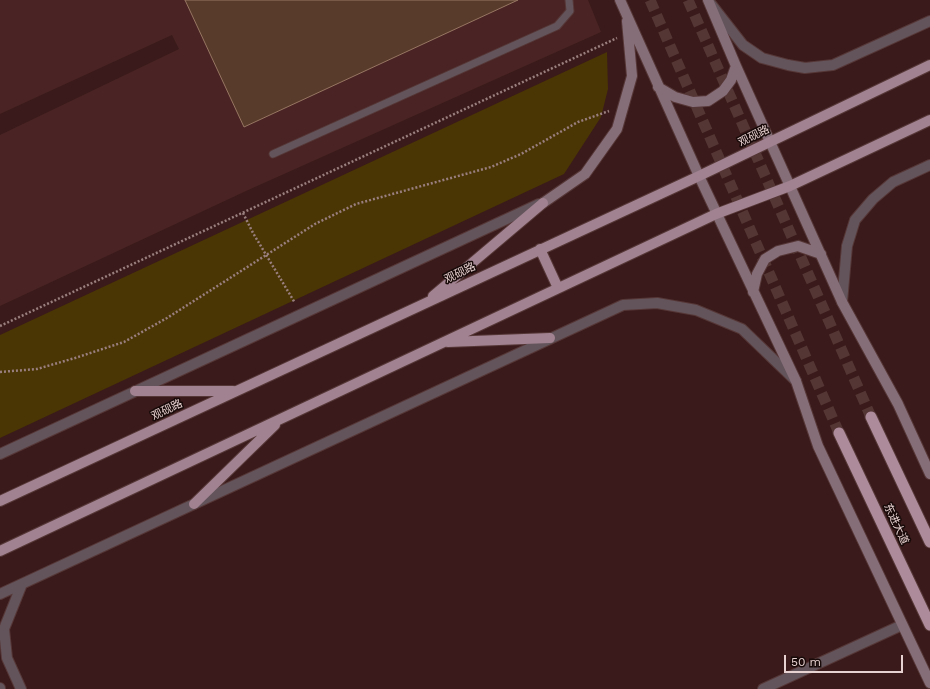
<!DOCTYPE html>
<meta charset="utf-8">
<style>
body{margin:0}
#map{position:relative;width:930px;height:689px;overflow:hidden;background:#3a1a1a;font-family:"Work Sans",sans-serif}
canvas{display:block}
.scale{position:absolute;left:784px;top:655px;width:119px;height:18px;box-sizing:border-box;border:2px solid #e8d2d1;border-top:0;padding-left:5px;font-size:12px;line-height:14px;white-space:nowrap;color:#e8d2d1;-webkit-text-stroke:3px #170a09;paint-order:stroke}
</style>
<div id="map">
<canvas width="930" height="689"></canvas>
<div class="scale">50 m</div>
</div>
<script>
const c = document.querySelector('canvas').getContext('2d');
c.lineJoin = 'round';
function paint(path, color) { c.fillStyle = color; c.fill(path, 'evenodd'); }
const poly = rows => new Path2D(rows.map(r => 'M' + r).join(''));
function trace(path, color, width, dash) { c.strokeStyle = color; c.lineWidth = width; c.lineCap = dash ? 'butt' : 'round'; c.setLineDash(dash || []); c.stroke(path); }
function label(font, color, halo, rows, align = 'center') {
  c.font = font + ' "Work Sans","Noto Sans SC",sans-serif'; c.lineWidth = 3; c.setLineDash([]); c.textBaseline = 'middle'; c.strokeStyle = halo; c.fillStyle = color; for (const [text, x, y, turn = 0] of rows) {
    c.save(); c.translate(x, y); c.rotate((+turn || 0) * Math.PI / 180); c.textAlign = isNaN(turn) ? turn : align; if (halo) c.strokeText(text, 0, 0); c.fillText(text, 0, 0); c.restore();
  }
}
const built = poly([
 [0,0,588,0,601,32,246,191,0,306,0,135,179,49,172,35,0,114]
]);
const green = poly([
 [607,52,608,89,601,117,564,174,0,438,0,335]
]);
const building = poly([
 [185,0,518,0,244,127,185,0]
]);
const trunkTunnel = poly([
 [650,0,839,433],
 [688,0,871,417]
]);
const path = poly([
 [243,213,253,233,295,303],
 [0,326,617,38],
 [0,372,37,369,75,358,124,342,167,318,315,224,356,204,491,167,521,154,578,122,609,111]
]);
const service = poly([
 [273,154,557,26,570,11,569,0]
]);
const tertiary = poly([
 [711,4,743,45,762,58,788,65,805,68,833,65,930,21],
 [842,302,847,246,855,220,873,199,893,182,930,165],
 [0,454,539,204],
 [0,594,623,305,657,303,696,310,742,329,796,381],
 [0,688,0,689],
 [21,689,7,658,4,629,22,584],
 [763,689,902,625]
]);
const secondary = poly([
 [620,0,699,176,796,381,818,446,930,683],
 [708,0,736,66,842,302,898,404,930,474],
 [658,87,675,97,693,102,708,101,723,91,731,80,736,66],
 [543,203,585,174,617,129,632,76,627,21],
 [753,292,757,274,765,259,778,251,798,246,821,254]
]);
const primary = poly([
 [540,249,558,288],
 [433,296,543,203],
 [448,342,550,338],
 [135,391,233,391],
 [0,501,699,176,930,65],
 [194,504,275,425],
 [0,551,716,214,790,186,930,120]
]);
const trunk = poly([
 [871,417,930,542],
 [839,433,930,625]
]);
const streetNames = [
 ["观砚路",754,136,-26],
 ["观砚路",460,273,-25],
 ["观砚路",167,410,-25],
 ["东进大道",896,524,65]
];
paint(built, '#4a2425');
paint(green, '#4a3505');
paint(building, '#583b2a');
trace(building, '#977663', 1);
trace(trunkTunnel, '#543635', 11, [11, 5.5]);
trace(service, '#563737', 9);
trace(tertiary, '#563737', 12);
trace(secondary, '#563737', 12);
trace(primary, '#563737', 12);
trace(trunk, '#563737', 13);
trace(path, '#997f7e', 2.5, [2, 2]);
trace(service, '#63545b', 7);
trace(tertiary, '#63545b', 10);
trace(secondary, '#866e79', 10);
trace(primary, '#a18290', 10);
trace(trunk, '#ad8b9a', 11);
label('11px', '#e8d2d1', '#170a09', streetNames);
</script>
